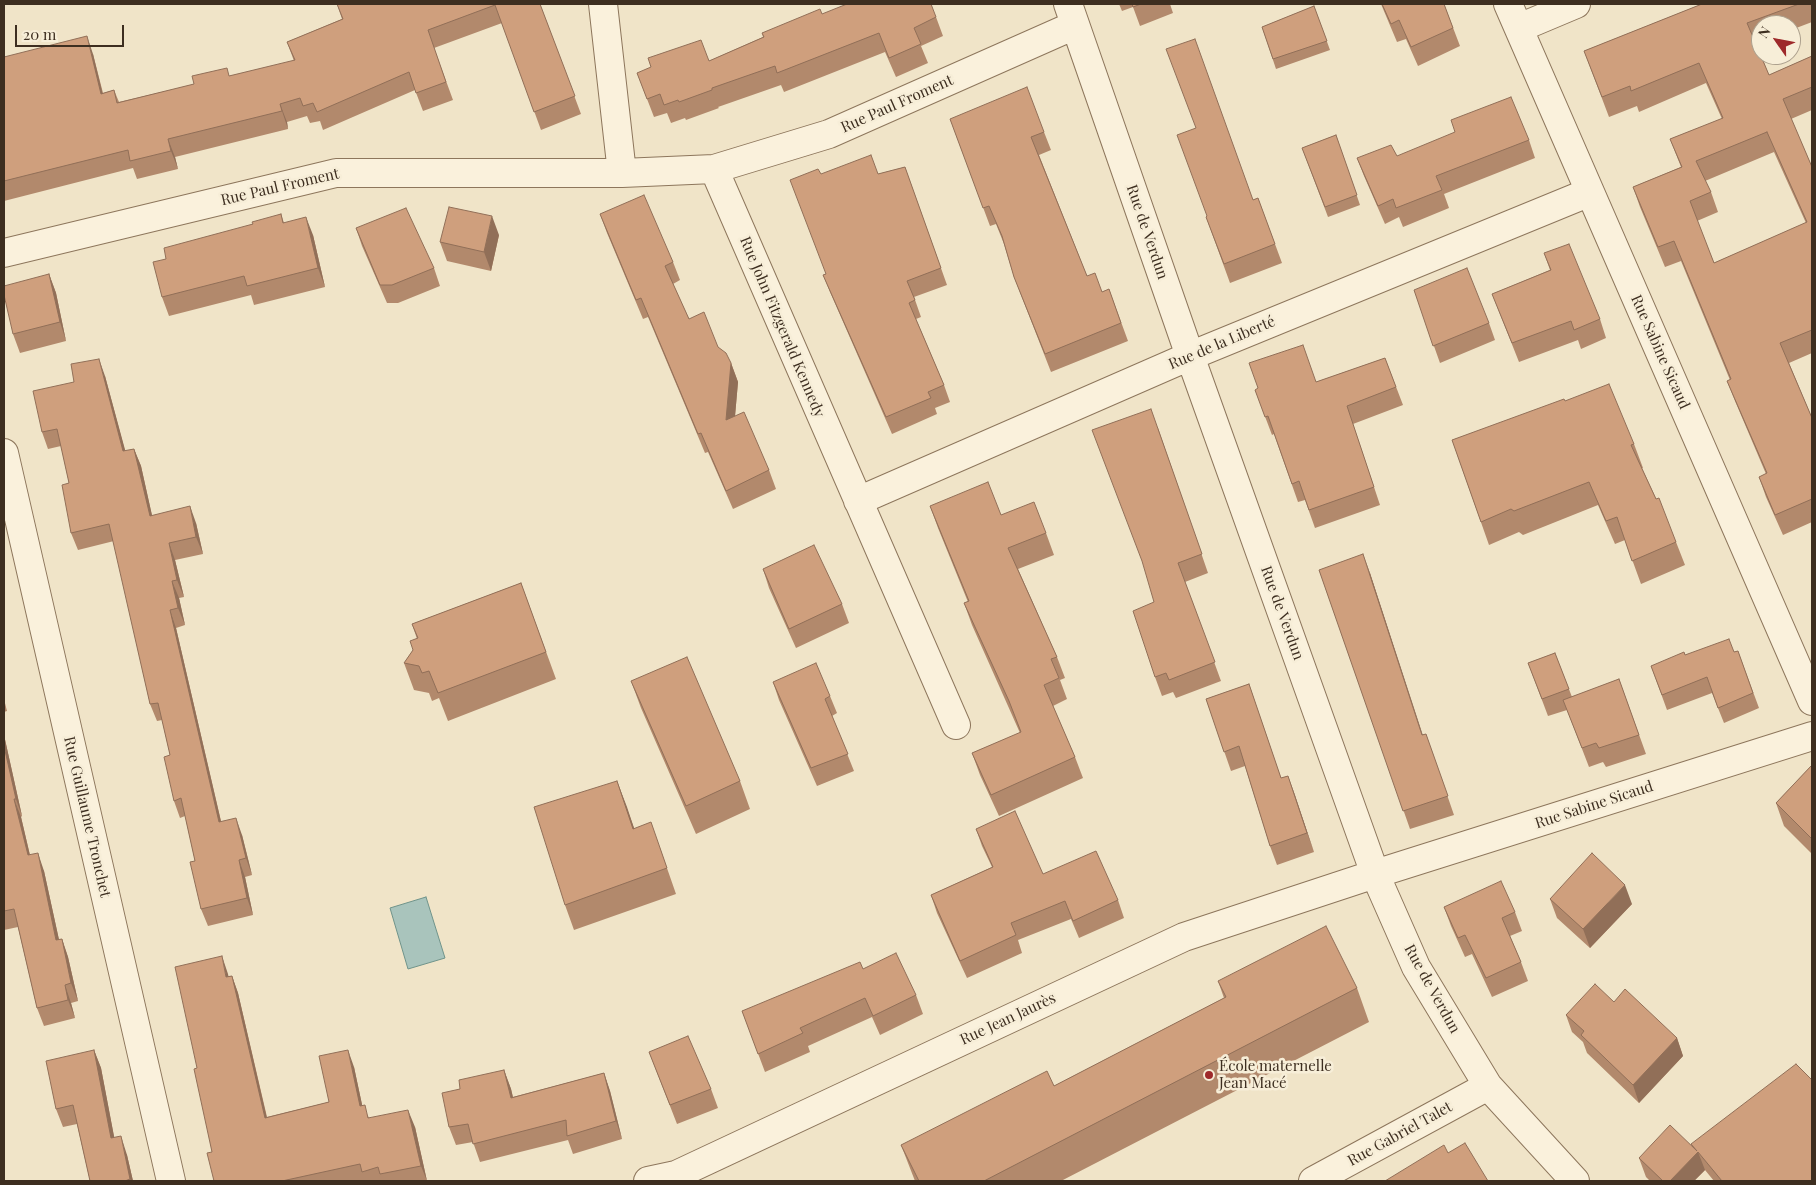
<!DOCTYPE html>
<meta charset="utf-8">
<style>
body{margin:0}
#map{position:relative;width:1816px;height:1185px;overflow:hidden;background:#f0e4c8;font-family:"Playfair Display",serif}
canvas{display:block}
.frame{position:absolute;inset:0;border:5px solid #3d2e20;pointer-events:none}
.north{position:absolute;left:1751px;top:15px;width:50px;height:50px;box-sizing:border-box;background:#f7eed8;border:1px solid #ada18e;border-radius:50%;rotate:303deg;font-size:14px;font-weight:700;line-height:20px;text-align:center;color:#3d2e20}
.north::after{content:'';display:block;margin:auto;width:18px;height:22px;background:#9e2a2b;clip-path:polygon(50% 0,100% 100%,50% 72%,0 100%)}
.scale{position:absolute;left:15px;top:25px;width:109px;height:22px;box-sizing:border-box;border:2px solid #3d2e20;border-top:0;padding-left:6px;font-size:15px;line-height:18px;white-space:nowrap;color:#3d2e20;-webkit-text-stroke:4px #f7eed8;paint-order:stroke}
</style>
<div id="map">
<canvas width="1816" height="1185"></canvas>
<div class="frame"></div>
<div class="north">N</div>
<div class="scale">20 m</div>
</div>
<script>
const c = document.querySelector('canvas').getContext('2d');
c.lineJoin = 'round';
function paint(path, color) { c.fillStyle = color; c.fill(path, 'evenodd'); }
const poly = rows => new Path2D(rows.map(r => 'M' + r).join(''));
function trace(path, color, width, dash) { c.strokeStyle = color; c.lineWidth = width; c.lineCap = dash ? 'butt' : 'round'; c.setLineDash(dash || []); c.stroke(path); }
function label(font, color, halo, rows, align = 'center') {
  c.font = font + ' "Playfair Display",serif'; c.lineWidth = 5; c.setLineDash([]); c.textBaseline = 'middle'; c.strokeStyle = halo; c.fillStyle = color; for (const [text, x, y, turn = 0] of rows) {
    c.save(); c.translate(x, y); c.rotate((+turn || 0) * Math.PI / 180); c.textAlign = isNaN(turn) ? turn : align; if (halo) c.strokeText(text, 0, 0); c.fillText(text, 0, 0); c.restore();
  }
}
const water = poly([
 [426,897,445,958,408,969,390,908,426,897]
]);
const minor = poly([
 [603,4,622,173,714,169,956,725],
 [1068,4,1190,356,1375,874,1416,967,1488,1086,1575,1181],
 [1508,4,1812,701],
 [1519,28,1576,4],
 [714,169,829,134,1075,25],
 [4,253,336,173,622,173],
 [4,453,171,1181],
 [858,501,1190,356,1590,192],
 [648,1181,676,1175,1184,937,1375,874,1812,736],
 [1313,1181,1488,1086]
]);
const wall = poly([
 [337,4,540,4,581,114,541,130,502,23,434,48,453,100,423,111,415,90,323,130,320,121,310,123,307,116,287,122,288,129,175,157,178,169,137,179,133,168,4,201,4,57,93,54,103,93,114,90,119,102,294,61,287,42,342,19],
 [1119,4,1170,4,1173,13,1140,26,1133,7,1122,11],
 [1381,4,1444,4,1460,46,1418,66,1406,39,1397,42],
 [1702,4,1812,4,1812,22,1791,30,1791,25,1761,25,1761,41,1756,43,1769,75,1812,56,1812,110,1791,119,1812,167,1812,353,1789,363,1812,418,1812,522,1783,535,1766,497,1759,477,1766,474,1735,401,1727,381,1730,380,1681,261,1665,267,1640,207,1633,187,1681,167,1670,139,1722,119,1706,83,1639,112,1637,106,1609,117,1584,51],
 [1774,152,1806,223,1714,263,1697,221,1718,212,1711,192,1705,181],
 [1314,6,1330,50,1276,69,1262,27],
 [822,14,936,17,943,36,921,46,928,63,896,77,885,52,784,92,781,85,718,107,719,108,686,120,685,118,671,123,667,113,654,117,637,73,709,61,763,37,762,33],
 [950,119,1044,132,1051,150,1039,155,1087,276,1102,292,1109,289,1128,341,1051,372,1021,295,1014,277,1004,244,996,224,990,226],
 [1336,135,1360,205,1328,217,1302,148],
 [1529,140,1535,158,1444,194,1449,208,1403,227,1399,217,1385,224,1364,176,1357,158,1397,156],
 [905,167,947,285,914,297,921,317,916,319,944,385,950,402,935,408,937,414,892,434,830,292,823,275,826,274,821,174,878,174],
 [1258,198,1282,263,1230,283,1206,217],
 [281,214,284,223,313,235,325,287,254,305,251,295,169,316,162,297,166,259,253,224],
 [600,214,673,262,680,280,673,284,689,319,718,347,731,363,738,382,735,416,769,470,776,489,733,509,708,452,705,453,648,317,643,319,607,233],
 [356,228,434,268,440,286,398,303,387,303,362,246],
 [499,235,491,271,447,261,440,242],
 [1544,253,1600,319,1606,338,1581,349,1578,340,1519,362,1492,294,1550,270],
 [49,274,56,293,66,341,20,353,13,334],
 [1414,290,1489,323,1495,340,1440,363],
 [1385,358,1403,405,1353,424,1380,505,1315,528,1305,500,1298,502,1274,434,1272,435,1255,390,1316,382],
 [105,376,125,451,134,449,141,466,152,516,196,523,203,554,175,560,184,597,179,598,185,625,176,628,221,821,242,835,252,875,245,877,253,915,208,926,201,909,195,861,185,816,180,818,174,801,170,755,162,720,157,721,150,704,114,541,78,550,71,533,69,483,61,446,48,449,42,432],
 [1565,401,1634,444,1643,468,1642,468,1676,542,1685,565,1641,584,1625,540,1615,544,1598,505,1523,535,1519,532,1489,545,1452,440],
 [1158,428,1208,573,1185,582,1221,681,1176,698,1173,692,1162,696,1155,677,1154,602],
 [930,506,1046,533,1054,555,1018,569,1057,657,1065,678,1060,680,1067,699,1053,706,1075,757,1083,778,999,816,980,775,972,753,1020,733,972,625,964,603,968,602,938,528],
 [763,569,842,604,849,623,796,648,769,588],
 [1319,570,1370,573,1422,735,1426,734,1454,815,1410,829],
 [521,583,556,679,448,721,439,698,432,701,429,693,414,690,404,663,413,650,417,639,412,624],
 [1738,651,1759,708,1724,723,1712,693,1667,710,1651,666,1685,655,1734,652],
 [1555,653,1572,697,1619,679,1646,754,1606,767,1603,762,1589,767,1567,710,1548,716,1528,663],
 [631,681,740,781,750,809,696,834,641,708],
 [773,682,830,696,837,713,832,716,854,771,817,786,779,700],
 [1249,684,1281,778,1288,776,1314,852,1277,865,1270,846,1245,766,1231,771,1206,699],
 [4,699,7,711,4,712],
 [4,735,22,816,21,817,30,855,44,871,59,940,62,939,68,957,78,1001,71,1003,75,1018,44,1026,37,1008,18,927,4,930],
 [1812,765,1812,854,1784,826,1776,803],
 [617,781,634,828,660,848,676,894,574,930,565,905],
 [976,829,1043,874,1118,900,1124,918,1079,938,1071,919,1018,940,1022,953,967,978,937,913,931,895,992,867,982,846],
 [1550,899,1632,904,1590,948,1557,918],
 [1444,907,1515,912,1522,931,1510,936,1521,962,1528,981,1492,997,1472,954,1465,957,1451,926],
 [863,969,916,995,923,1014,880,1035,872,1017,808,1046,810,1052,765,1072,742,1011],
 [228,974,228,976,232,976,238,993,267,1117,329,1102,354,1067,362,1105,369,1118,415,1127,427,1181,214,1181,212,1152,197,1068],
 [1218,981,1357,988,1369,1022,1061,1181,915,1181,901,1145,1054,1086,1224,998],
 [1614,1002,1677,1038,1683,1056,1639,1103,1587,1053,1583,1042,1572,1032,1566,1015],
 [94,1050,101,1068,114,1137,127,1155,133,1181,90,1181,77,1124,63,1127,56,1109],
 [649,1052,711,1089,718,1108,677,1124],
 [504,1070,511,1089,513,1097,604,1073,610,1091,622,1139,573,1154,568,1140,480,1162,473,1142,456,1145,449,1127,460,1089],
 [1691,1144,1812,1181,1714,1181,1705,1170,1694,1181,1650,1181,1646,1177,1639,1158,1692,1146]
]);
const shadedWall = poly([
 [87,36,93,54,107,112,101,94],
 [280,104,287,122,288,129,282,111],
 [168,139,175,157,178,169,171,151],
 [492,216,499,235,491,271,484,252],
 [306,217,313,235,325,287,318,268],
 [49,274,56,293,66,341,60,322],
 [99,359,105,376,130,468,123,451],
 [731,363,738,382,733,439,726,420],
 [134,449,141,466,156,533,150,516],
 [190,506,196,523,203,554,196,537],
 [169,543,175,560,184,597,177,580],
 [1363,554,1370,573,1429,754,1422,735],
 [172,581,179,598,185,625,178,608],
 [170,610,176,628,225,839,219,822],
 [4,735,22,816,16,799,4,746],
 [1288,776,1295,795,1314,852,1307,833],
 [617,781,627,807,643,855,633,829],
 [14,799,21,817,34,873,28,855],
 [236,818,242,835,252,875,246,858],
 [38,853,44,871,63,958,56,940],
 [239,860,245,877,253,915,247,898],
 [1625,885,1632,904,1590,948,1583,929],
 [62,939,68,957,78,1001,71,983],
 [222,956,228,974,232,995,226,977],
 [232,976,238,993,271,1136,265,1118],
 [65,985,71,1003,75,1018,68,1000],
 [1677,1038,1683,1056,1639,1103,1633,1085],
 [94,1050,101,1068,118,1157,111,1138],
 [348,1050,354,1067,366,1123,360,1106],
 [504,1070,511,1089,517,1116,511,1098],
 [604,1073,610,1091,622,1139,616,1121],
 [408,1110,415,1127,427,1181,421,1166],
 [121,1136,127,1155,133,1181,131,1181,130,1179],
 [1698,1152,1705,1170,1694,1181,1670,1181]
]);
const building = poly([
 [337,4,540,4,575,96,534,112,495,5,428,30,446,82,416,93,409,72,317,112,313,103,303,106,300,98,280,104,282,111,168,139,171,151,130,161,128,150,4,181,4,57,87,36,101,94,114,90,117,103,194,84,192,76,227,68,229,76,295,60,287,42,343,19,337,4],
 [847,4,931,4,936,17,914,28,921,44,889,58,879,33,777,73,775,66,712,88,712,90,679,102,678,100,664,105,660,94,647,99,637,73,651,67,648,58,701,40,709,61,764,37,762,33,820,9,822,14,847,4],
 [1132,4,1141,4,1133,7,1132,4],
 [1382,4,1444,4,1453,28,1411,47,1399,20,1391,24,1382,4],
 [1702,4,1799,4,1747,23,1769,75,1812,56,1812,87,1783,99,1812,167,1812,330,1780,343,1812,418,1812,499,1775,515,1759,477,1767,473,1727,381,1731,379,1674,241,1658,247,1633,187,1682,167,1670,139,1723,118,1699,63,1631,91,1630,86,1602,97,1584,51,1702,4],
 [1767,132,1807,222,1714,263,1690,201,1711,192,1696,161,1767,132],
 [1314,6,1327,41,1273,59,1262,27,1314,6],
 [1195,39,1253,200,1258,198,1275,244,1224,264,1206,217,1207,216,1177,135,1196,128,1166,49,1195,39],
 [1027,87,1044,132,1031,137,1087,276,1095,273,1102,292,1109,289,1121,323,1045,354,1014,277,1002,236,989,206,983,208,950,119,1027,87],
 [1511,97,1529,140,1436,176,1442,190,1396,208,1393,199,1378,206,1357,158,1391,145,1397,156,1455,132,1451,120,1511,97],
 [1336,135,1357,195,1325,207,1302,148,1336,135],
 [871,155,878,174,905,167,941,268,907,281,915,300,909,303,944,385,928,392,931,398,886,417,823,275,826,274,790,180,818,169,821,174,871,155],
 [644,195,673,262,665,266,689,319,704,312,718,347,726,353,731,363,726,420,744,412,769,470,726,491,701,433,698,434,641,298,636,300,600,214,644,195],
 [449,207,492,216,484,252,440,242,449,207],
 [406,208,434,268,392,285,380,285,356,228,406,208],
 [281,214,283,223,306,217,318,268,247,286,244,276,162,297,153,262,166,259,164,248,253,224,252,222,281,214],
 [1569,244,1600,319,1574,330,1571,321,1512,343,1492,294,1551,270,1544,253,1569,244],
 [1467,268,1489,323,1433,346,1414,290,1467,268],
 [49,274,60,322,13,334,4,295,4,286,49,274],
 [1303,345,1316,382,1385,358,1396,387,1347,406,1374,487,1309,510,1299,481,1292,484,1268,416,1265,417,1255,390,1258,388,1249,363,1303,345],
 [99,359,123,451,134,449,150,516,190,506,196,537,169,543,177,580,172,581,178,608,170,610,219,822,236,818,246,858,239,860,247,898,201,909,190,862,195,861,181,798,174,801,164,757,170,755,158,703,150,704,109,524,71,533,62,485,69,483,57,429,42,432,33,391,74,382,71,364,99,359],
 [1609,384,1634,444,1631,445,1656,499,1659,498,1676,542,1632,561,1617,517,1606,521,1589,482,1514,511,1511,509,1481,522,1452,440,1564,399,1565,401,1609,384],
 [1151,409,1202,554,1178,563,1215,662,1169,680,1166,673,1155,677,1133,611,1154,602,1142,561,1092,430,1151,409],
 [988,482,1001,515,1034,502,1046,533,1008,548,1057,657,1051,659,1059,678,1044,685,1075,757,991,795,972,753,1021,732,1009,701,964,603,969,601,930,506,988,482],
 [814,545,842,604,789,629,763,569,814,545],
 [1363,554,1422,735,1426,734,1448,796,1403,811,1319,570,1363,554],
 [521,583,546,652,438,693,429,671,422,673,419,666,404,663,413,650,410,641,418,638,412,624,521,583],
 [1729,639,1734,652,1738,651,1753,693,1718,708,1707,677,1662,695,1651,666,1684,652,1685,655,1729,639],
 [1555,653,1569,689,1542,699,1528,663,1555,653],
 [687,657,740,781,686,806,631,681,687,657],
 [816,663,830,696,825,699,848,754,811,768,773,682,816,663],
 [1619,679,1639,735,1599,748,1596,743,1582,748,1563,700,1619,679],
 [1249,684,1281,778,1288,776,1307,833,1270,846,1239,746,1224,752,1206,699,1249,684],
 [4,746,16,799,14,799,28,855,38,853,56,940,62,939,71,983,65,985,68,1000,37,1008,14,909,4,911,4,746],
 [1812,765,1812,839,1776,803,1812,765],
 [617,781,633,829,651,822,667,868,565,905,534,807,617,781],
 [1015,811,1043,874,1096,851,1118,900,1073,921,1065,901,1011,923,1016,935,960,961,931,895,993,867,976,829,1015,811],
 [1592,853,1625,885,1583,929,1550,899,1592,853],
 [1501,881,1515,912,1502,918,1521,962,1486,978,1465,935,1458,938,1444,907,1501,881],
 [1326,926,1357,988,984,1181,919,1181,901,1145,1047,1071,1054,1086,1226,997,1218,981,1326,926],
 [896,953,916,995,873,1016,865,998,800,1028,803,1033,758,1054,742,1011,860,962,863,969,896,953],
 [222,956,226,977,232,976,265,1118,329,1102,319,1056,348,1050,360,1106,365,1105,368,1118,408,1110,421,1166,380,1174,378,1167,362,1172,360,1164,282,1181,214,1181,207,1153,212,1152,194,1069,197,1068,175,967,222,956],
 [1595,984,1614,1002,1625,989,1677,1038,1633,1085,1581,1035,1584,1031,1566,1015,1595,984],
 [688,1036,711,1089,670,1105,649,1052,688,1036],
 [94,1050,111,1138,121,1136,130,1179,125,1181,90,1181,73,1105,56,1109,46,1061,94,1050],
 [1796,1064,1812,1080,1812,1181,1722,1181,1698,1152,1670,1181,1663,1181,1639,1158,1670,1125,1697,1151,1691,1144,1796,1064],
 [504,1070,511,1098,604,1073,616,1121,567,1136,566,1120,473,1144,468,1124,449,1127,442,1093,460,1089,459,1080,504,1070],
 [1465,1143,1488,1181,1385,1181,1444,1145,1448,1153,1465,1143]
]);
const markers = [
 [1209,1075,5,"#9e2a2b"]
];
const streetNames = [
 ["Rue Paul Froment",897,104,-24],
 ["Rue Paul Froment",280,187,-13],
 ["Rue de Verdun",1147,232,71],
 ["Rue John Fitzgerald Kennedy",782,327,67],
 ["Rue de la Liberté",1222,343,-23],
 ["Rue Sabine Sicaud",1660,352,66],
 ["Rue de Verdun",1282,613,70],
 ["Rue Sabine Sicaud",1594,805,-18],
 ["Rue Guillaume Tronchet",87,817,77],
 ["Rue de Verdun",1432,989,61],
 ["Rue Jean Jaurès",1008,1019,-25],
 ["Rue Gabriel Talet",1400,1134,-29]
];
const poiNames = [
 ["École maternelle",1219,1066],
 ["Jean Macé",1219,1083]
];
paint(water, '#a9c4bc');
trace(water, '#6f938a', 1);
trace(minor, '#8d765c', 30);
trace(minor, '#faf1dc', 28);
paint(wall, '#b2896c');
paint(shadedWall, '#916f58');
paint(building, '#cf9f7d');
trace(building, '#916f58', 1);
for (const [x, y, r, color] of markers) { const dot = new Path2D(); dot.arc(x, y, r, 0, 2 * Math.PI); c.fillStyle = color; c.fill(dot); trace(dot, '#f7eed8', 2); }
label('15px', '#3d2e20', '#f7eed8', streetNames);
label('15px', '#3d2e20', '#f7eed8', poiNames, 'left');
</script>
